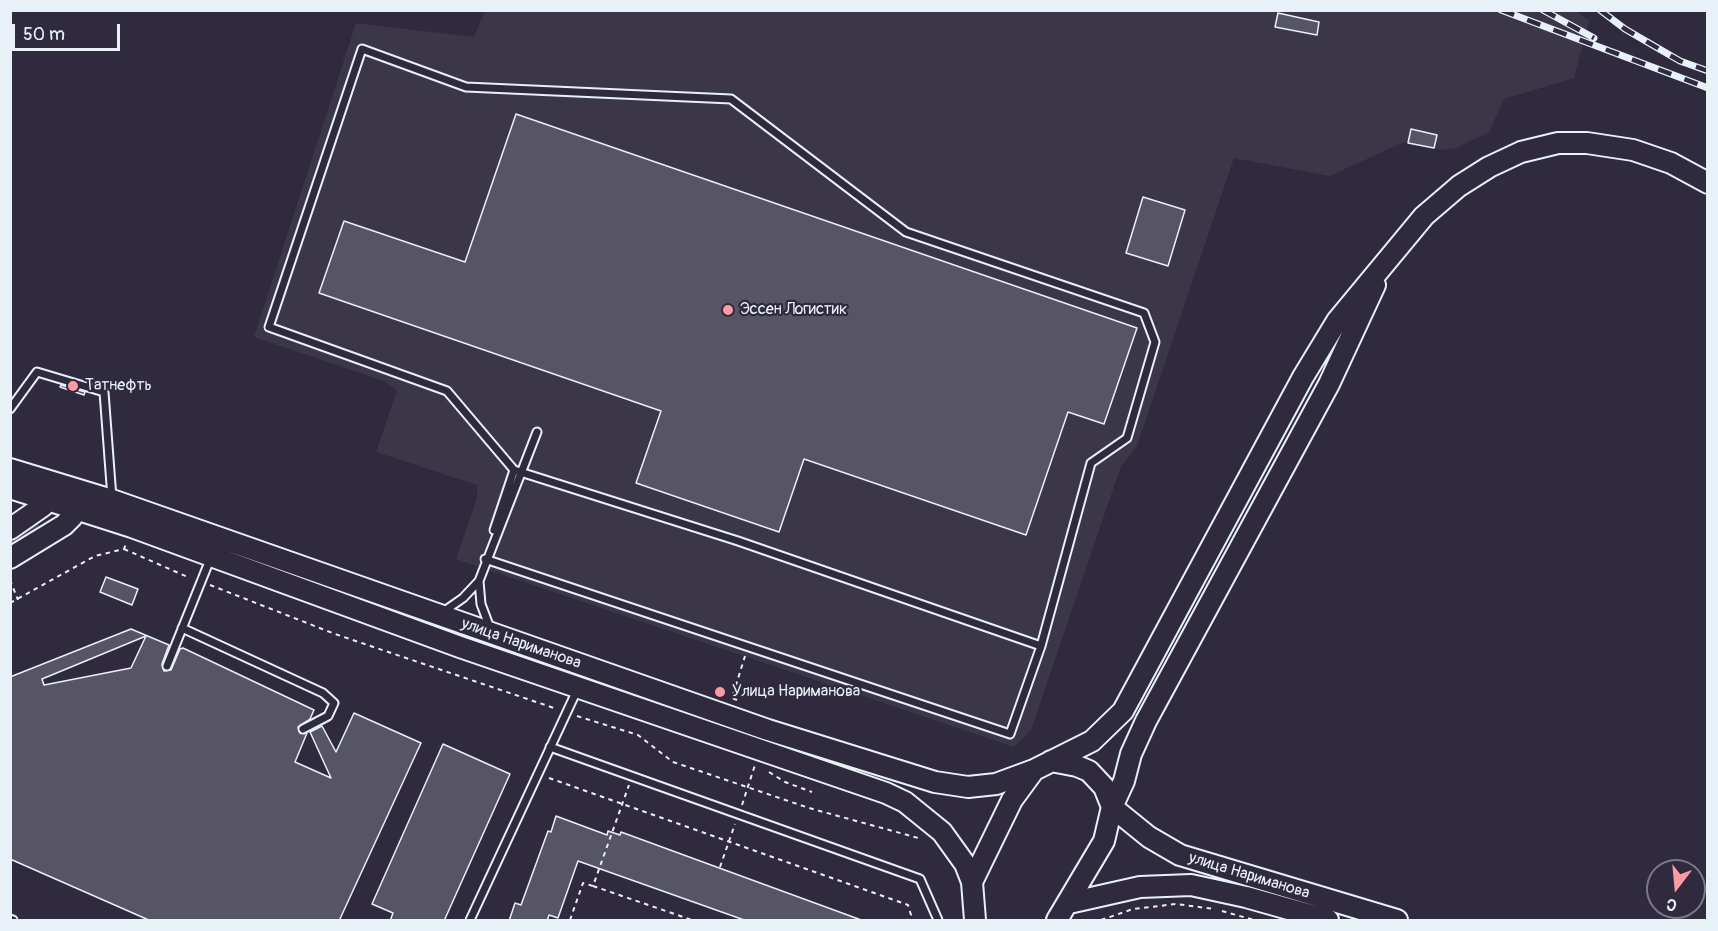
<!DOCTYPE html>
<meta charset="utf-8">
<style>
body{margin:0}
#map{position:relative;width:1718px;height:931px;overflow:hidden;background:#2f2a3d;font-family:Pangolin,sans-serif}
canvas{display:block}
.frame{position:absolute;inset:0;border:12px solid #e8f1f8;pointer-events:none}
.north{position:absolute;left:1646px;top:859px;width:60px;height:60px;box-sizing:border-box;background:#2f2a3d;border:2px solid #797a88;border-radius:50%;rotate:196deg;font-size:16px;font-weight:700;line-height:24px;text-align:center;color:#e8f1f8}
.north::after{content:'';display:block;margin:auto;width:21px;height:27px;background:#ff9aa2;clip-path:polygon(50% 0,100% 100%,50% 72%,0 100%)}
.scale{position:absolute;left:12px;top:24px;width:108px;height:27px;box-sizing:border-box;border:3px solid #e8f1f8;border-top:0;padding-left:8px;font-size:18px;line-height:21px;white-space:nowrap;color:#e8f1f8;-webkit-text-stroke:4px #2f2a3d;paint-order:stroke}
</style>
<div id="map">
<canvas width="1718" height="931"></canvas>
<div class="frame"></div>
<div class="north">С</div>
<div class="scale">50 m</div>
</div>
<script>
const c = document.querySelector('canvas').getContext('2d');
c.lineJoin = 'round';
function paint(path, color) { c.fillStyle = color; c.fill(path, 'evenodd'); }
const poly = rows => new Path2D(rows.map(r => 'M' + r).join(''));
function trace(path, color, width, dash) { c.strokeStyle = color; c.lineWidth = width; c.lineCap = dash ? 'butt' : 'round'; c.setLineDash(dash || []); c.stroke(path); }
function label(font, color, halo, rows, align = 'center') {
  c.font = font + ' Pangolin,sans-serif'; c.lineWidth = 4.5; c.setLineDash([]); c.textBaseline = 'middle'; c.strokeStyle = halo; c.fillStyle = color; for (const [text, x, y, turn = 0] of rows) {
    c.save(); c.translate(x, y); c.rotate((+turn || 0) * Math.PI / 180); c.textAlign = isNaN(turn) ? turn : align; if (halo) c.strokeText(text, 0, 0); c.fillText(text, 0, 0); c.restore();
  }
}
const built = poly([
 [485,10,1575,10,1589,21,1574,78,1504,99,1489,132,1456,148,1443,150,1404,142,1330,176,1234,158,1137,446,1121,466,1031,730,1014,747,456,559,477,498,477,485,376,452,397,390,384,381,254,337,356,23,474,37]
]);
const green = poly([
 [39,524,35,532,11,546,10,540]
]);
const building = poly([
 [1278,13,1319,22,1317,35,1275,27,1278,13],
 [516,114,1137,328,1104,424,1068,412,1026,535,804,459,779,532,636,483,661,411,319,293,344,221,465,262,516,114],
 [1411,129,1437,135,1434,148,1408,143,1411,129],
 [1143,197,1185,210,1168,266,1126,253,1143,197],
 [61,385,85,392,84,395,60,387,61,385],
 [106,577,138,589,132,605,100,592,106,577],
 [131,629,169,645,162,664,164,671,171,670,180,649,183,648,314,710,310,719,298,727,300,733,307,733,295,762,331,778,310,732,322,726,336,752,354,713,421,743,339,921,151,921,10,859,10,677,131,629],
 [146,636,131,668,44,685,42,679,146,636],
 [443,744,510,774,444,921,390,921,393,913,372,904,443,744],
 [556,816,607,835,608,831,620,835,621,832,864,921,747,921,578,861,558,918,549,915,547,921,509,921,515,903,521,905,548,831,551,832,556,816]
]);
const path = poly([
 [124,549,190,578],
 [10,580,18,600],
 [210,585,335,634,557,709],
 [10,603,95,556,124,549,126,544],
 [737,700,732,698,745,656],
 [577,716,638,735,673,762,809,808,922,839],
 [769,772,785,782,812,792],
 [549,778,908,905,911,915,908,920],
 [742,805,755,765],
 [720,867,735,824],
 [593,886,692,920],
 [1222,911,1254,920],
 [570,920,583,883,593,886,629,785],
 [1101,920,1133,909,1176,904,1214,909]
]);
const lane = poly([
 [10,409,37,372,104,392,112,498],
 [494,530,514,470],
 [485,559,1010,734,1041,646,1091,463,1127,438,1155,342,1144,313,906,232,731,99,466,87,362,49,269,327,447,391,514,470,738,541,1041,646],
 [479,581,481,604,490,628],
 [443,612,463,598,479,581,537,432],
 [182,628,323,693,334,703,328,716,303,729],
 [167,666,211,557],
 [550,747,920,879,938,920],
 [10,919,13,920],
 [470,920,578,688]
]);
const secondary = poly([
 [10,469,112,500,768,730,935,782,968,787,996,784,1034,770],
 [10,488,132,527,460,647,886,793,905,802,942,832,965,864,972,882],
 [10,529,43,506,47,490],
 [10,558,64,525,72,517,78,499],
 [1051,761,1077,766,1089,771,1104,787,1112,807],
 [1112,807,1149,837,1180,855,1397,920],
 [1069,903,1140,887,1191,885,1246,897,1328,920],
 [975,920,972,882,1012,800,1034,770,1092,741,1123,711,1303,377,1337,321,1424,216,1459,186,1489,167,1521,152,1558,143,1587,143,1633,150,1671,163,1708,183],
 [1057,920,1104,841,1112,807,1124,781,1131,754,1146,721,1329,384,1375,285]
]);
const rail = poly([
 [1501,10,1708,88],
 [1543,10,1594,38],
 [1600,10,1625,29,1680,61,1708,71]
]);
const markers = [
 [728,310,6,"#ff9aa2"],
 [73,386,6,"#ff9aa2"],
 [720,692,6,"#ff9aa2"]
];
const poiNames = [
 ["Эссен Логистик",740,310],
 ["Татнефть",85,386],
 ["Улица Нариманова",732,692]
];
const streetNames = [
 ["улица Нариманова",521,644,19],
 ["улица Нариманова",1249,876,17]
];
paint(built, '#3b3749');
paint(green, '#464455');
paint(building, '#575565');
trace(building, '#e8f1f8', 1.5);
trace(lane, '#e8f1f8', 11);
trace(secondary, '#e8f1f8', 24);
trace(path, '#e8f1f8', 2, [4.5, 4.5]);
trace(lane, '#2f2a3d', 7);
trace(secondary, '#2f2a3d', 20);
trace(rail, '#e8f1f8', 7);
trace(rail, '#2f2a3d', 4.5, [14]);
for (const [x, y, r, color] of markers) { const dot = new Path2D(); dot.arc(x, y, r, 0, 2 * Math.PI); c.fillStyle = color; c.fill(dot); trace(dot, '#2f2a3d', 2); }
label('16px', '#e8f1f8', '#2f2a3d', poiNames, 'left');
label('16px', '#e8f1f8', '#2f2a3d', streetNames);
</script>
